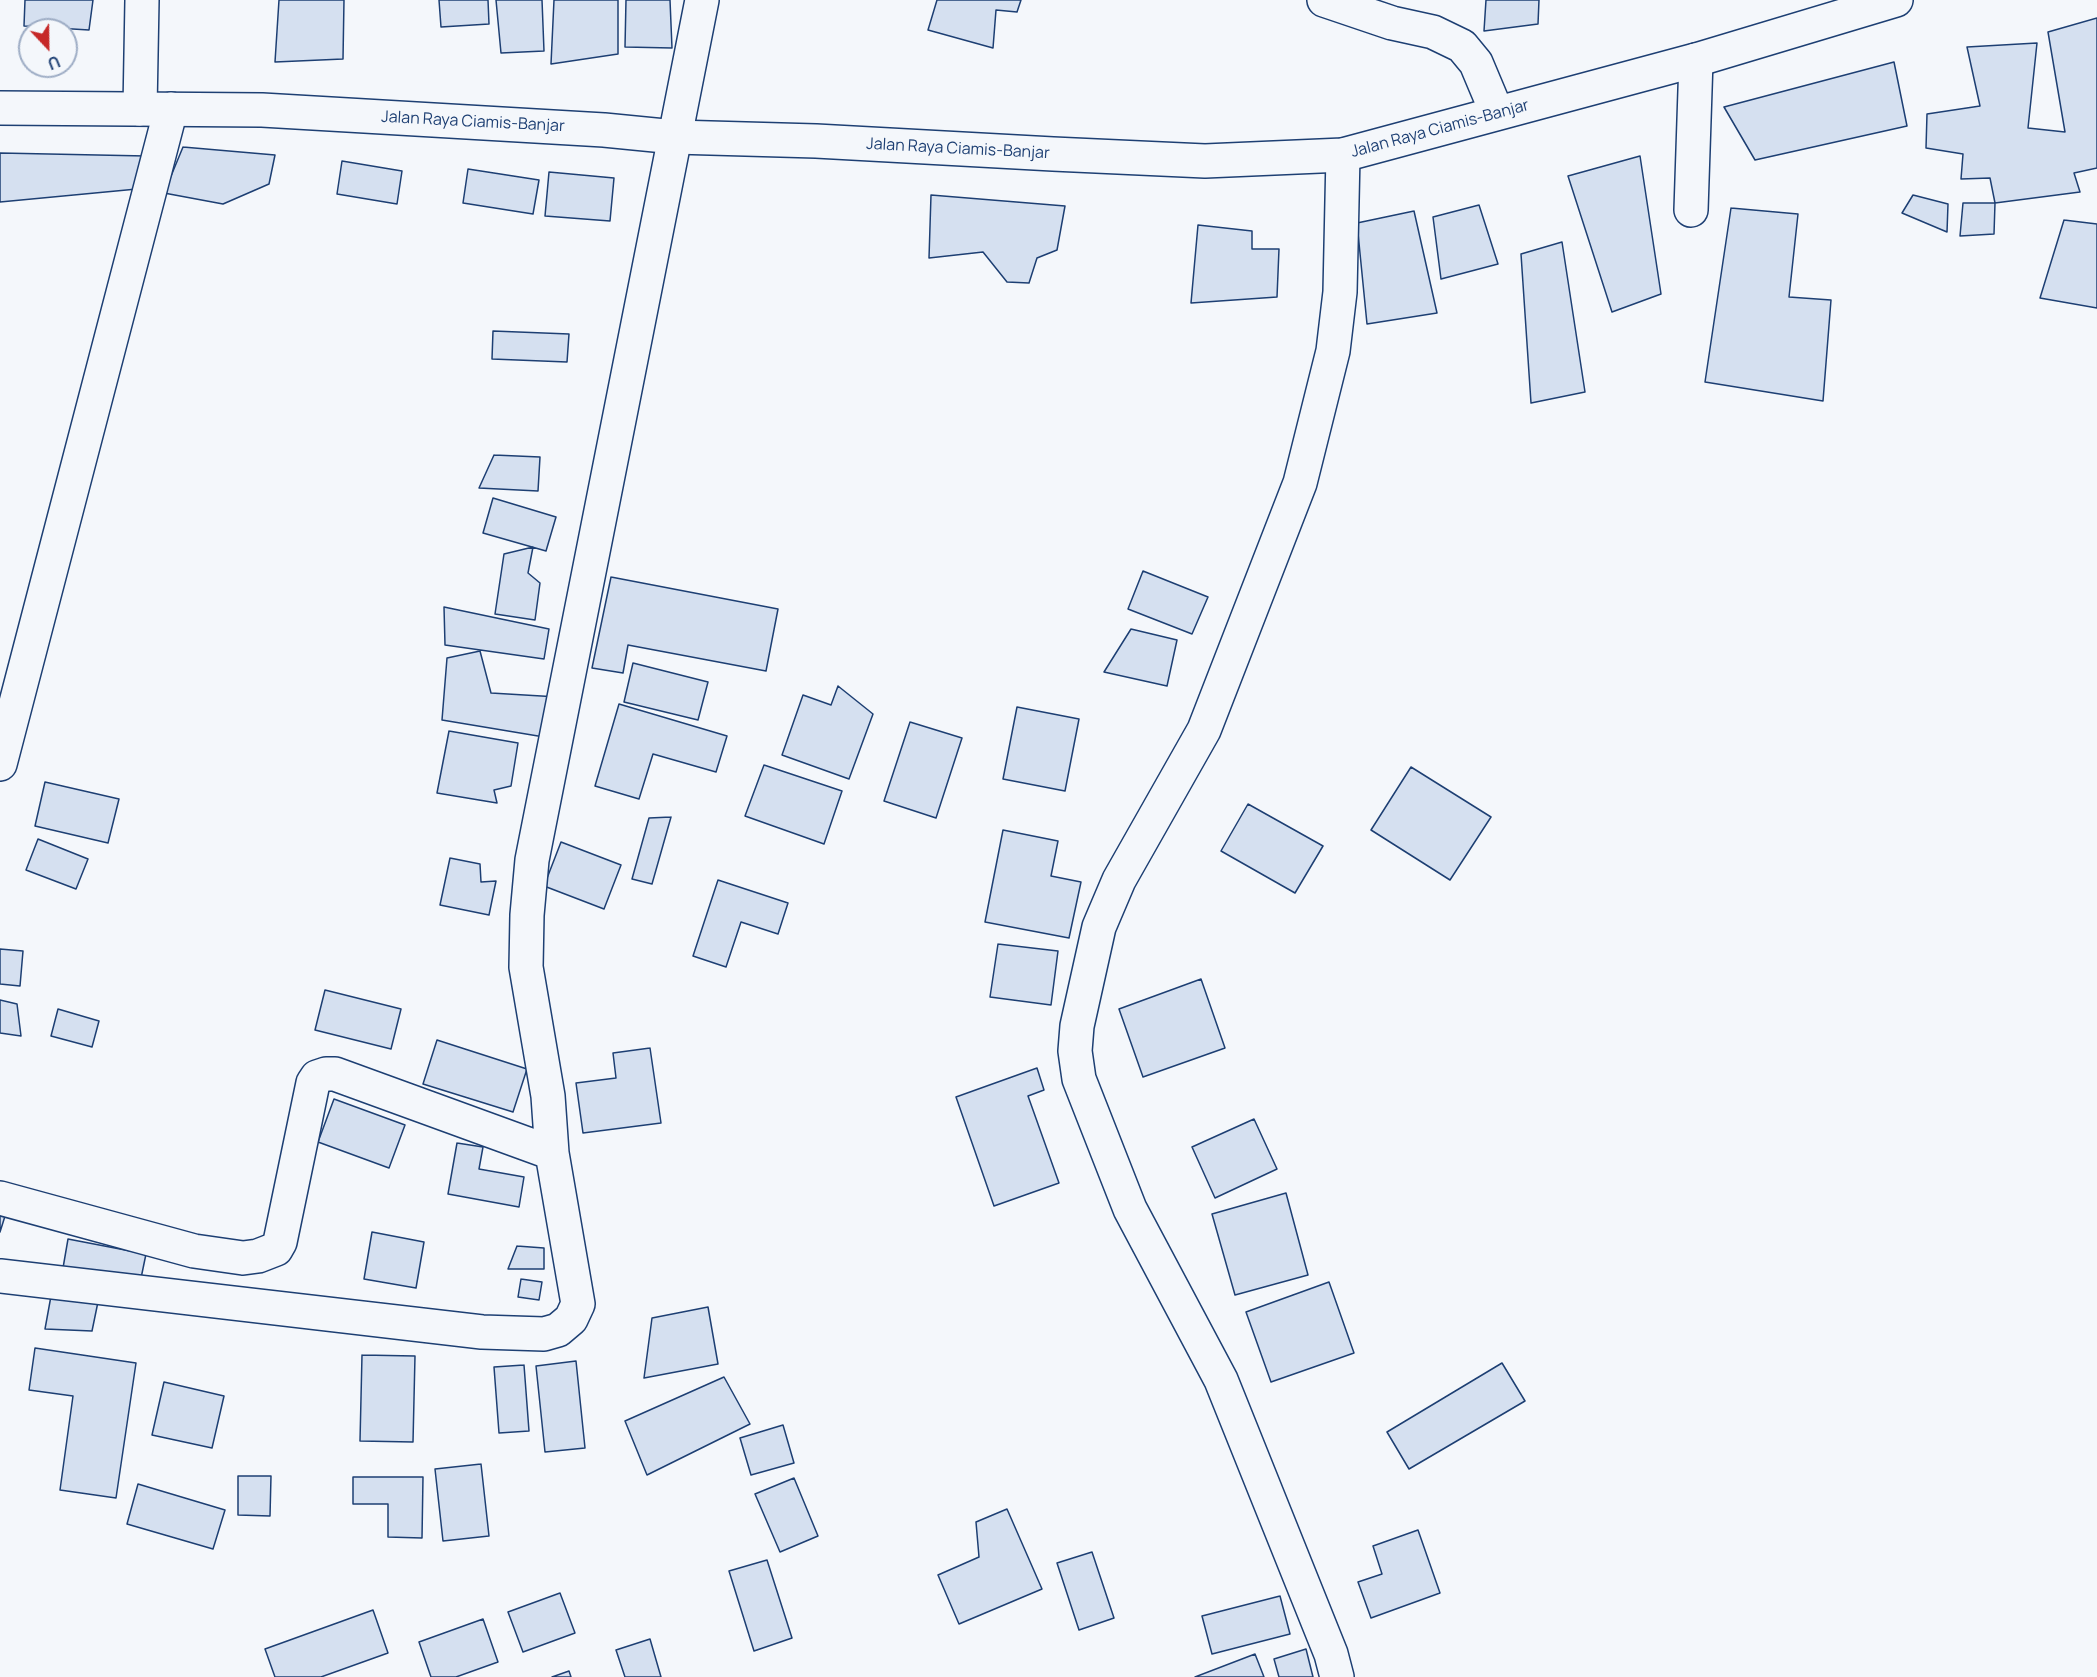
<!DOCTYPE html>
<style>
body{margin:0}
#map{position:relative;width:2097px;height:1677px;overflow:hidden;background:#f4f7fb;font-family:Manrope,sans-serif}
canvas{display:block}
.north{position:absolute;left:18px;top:18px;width:60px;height:60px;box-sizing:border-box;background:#f4f7fb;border:2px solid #9eadc5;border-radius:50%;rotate:158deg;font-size:16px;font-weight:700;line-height:24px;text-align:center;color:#1d3f73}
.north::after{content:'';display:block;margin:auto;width:21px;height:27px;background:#c62828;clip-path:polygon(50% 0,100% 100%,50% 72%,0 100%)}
</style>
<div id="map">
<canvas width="2097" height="1677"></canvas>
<div class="north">U</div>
</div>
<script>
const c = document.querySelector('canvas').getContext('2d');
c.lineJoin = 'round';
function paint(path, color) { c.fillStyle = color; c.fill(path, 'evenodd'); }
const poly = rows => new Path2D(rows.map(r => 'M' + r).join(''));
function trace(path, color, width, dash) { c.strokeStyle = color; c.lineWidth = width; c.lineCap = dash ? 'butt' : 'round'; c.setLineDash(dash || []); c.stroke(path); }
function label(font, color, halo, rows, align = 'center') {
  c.font = font + ' Manrope,sans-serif'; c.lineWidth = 4.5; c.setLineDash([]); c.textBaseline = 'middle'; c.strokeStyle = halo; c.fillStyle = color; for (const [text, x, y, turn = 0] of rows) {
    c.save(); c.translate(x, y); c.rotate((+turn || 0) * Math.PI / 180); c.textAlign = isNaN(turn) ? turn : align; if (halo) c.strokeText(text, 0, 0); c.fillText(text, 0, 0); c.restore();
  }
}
const building = poly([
 [25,0,93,0,89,30,24,26,25,0],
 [279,0,344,0,343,59,275,62,279,0],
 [439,0,488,0,489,24,441,27,439,0],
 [496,0,542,0,544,51,501,53,496,0],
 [554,0,618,0,618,54,551,64,554,0],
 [626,0,670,0,672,48,625,47,626,0],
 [937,0,1021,0,1017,12,996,10,993,48,928,30,937,0],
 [1486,0,1539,0,1538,24,1484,31,1486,0],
 [2097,18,2097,168,2074,173,2080,192,1995,203,1990,178,1961,179,1963,154,1926,148,1927,114,1980,106,1967,47,2037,43,2028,128,2065,132,2048,32,2097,18],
 [1894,62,1907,126,1755,160,1724,107,1894,62],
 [183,147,275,155,269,184,223,204,164,193,183,147],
 [0,153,146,156,137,189,0,202,0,153],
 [1640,156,1661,294,1612,312,1568,176,1640,156],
 [342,161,402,171,397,204,337,194,342,161],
 [468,169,539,180,533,214,463,203,468,169],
 [549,172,614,178,610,221,545,216,549,172],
 [931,195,1065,206,1057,250,1037,258,1029,283,1007,282,983,252,929,258,931,195],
 [1913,195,1948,204,1947,232,1902,213,1913,195],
 [1963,203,1995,203,1994,234,1960,236,1963,203],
 [1479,205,1498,264,1441,279,1433,217,1479,205],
 [1731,208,1798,214,1789,297,1831,300,1823,401,1705,382,1731,208],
 [1414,211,1437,313,1367,324,1357,223,1414,211],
 [2064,220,2097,224,2097,308,2040,298,2064,220],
 [1198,225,1252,231,1252,249,1279,249,1277,297,1191,303,1198,225],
 [1562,242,1585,392,1531,403,1521,254,1562,242],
 [493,331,569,334,567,362,492,359,493,331],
 [494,455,540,457,538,491,479,488,494,455],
 [493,498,556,517,546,551,483,533,493,498],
 [533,547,528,573,540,583,535,620,495,614,504,554,533,547],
 [1143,571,1208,597,1192,634,1128,609,1143,571],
 [611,577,778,609,766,671,628,645,623,673,592,668,611,577],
 [444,607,549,629,544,659,445,645,444,607],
 [1131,629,1177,640,1167,686,1104,672,1131,629],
 [480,651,491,693,558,697,550,738,442,720,447,658,480,651],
 [633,663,708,682,698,720,624,702,633,663],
 [838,686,873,714,849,779,782,755,803,695,831,705,838,686],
 [619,704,727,736,716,772,653,754,639,799,595,786,619,704],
 [1017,707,1079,719,1065,791,1003,779,1017,707],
 [910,722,962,738,936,818,884,801,910,722],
 [449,731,518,743,511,786,494,790,497,803,437,793,449,731],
 [764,765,842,791,824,844,745,816,764,765],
 [1411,767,1491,817,1450,880,1371,830,1411,767],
 [45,782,119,799,108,843,35,826,45,782],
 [1248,804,1323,846,1295,893,1221,851,1248,804],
 [671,817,652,884,632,879,649,818,671,817],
 [1003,830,1058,841,1051,876,1081,882,1069,938,985,922,1003,830],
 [38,839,88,859,76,889,26,870,38,839],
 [561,842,621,865,604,909,544,886,561,842],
 [450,858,480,864,481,882,496,881,489,915,440,905,450,858],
 [718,880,788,903,778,934,741,922,726,967,693,956,718,880],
 [998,944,1058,951,1051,1005,990,997,998,944],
 [0,949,23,951,20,986,0,984,0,949],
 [1201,979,1225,1048,1143,1077,1119,1009,1201,979],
 [325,990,401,1009,391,1049,315,1030,325,990],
 [0,1000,17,1004,21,1036,0,1033,0,1000],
 [58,1009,99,1021,92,1047,51,1036,58,1009],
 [437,1040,527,1069,513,1112,423,1084,437,1040],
 [650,1048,661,1123,583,1133,576,1083,616,1078,613,1053,650,1048],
 [1037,1068,1044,1090,1028,1096,1059,1183,994,1206,956,1097,1037,1068],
 [334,1099,405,1125,389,1168,318,1142,334,1099],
 [1254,1119,1277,1169,1215,1198,1192,1147,1254,1119],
 [457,1143,483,1147,479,1169,524,1177,519,1207,448,1194,457,1143],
 [1286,1193,1308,1275,1235,1295,1212,1214,1286,1193],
 [0,1213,6,1213,0,1232,0,1213],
 [372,1232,424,1242,416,1288,364,1279,372,1232],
 [68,1239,146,1254,140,1283,63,1268,68,1239],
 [517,1246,544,1248,544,1269,508,1269,517,1246],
 [521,1279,542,1282,539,1300,518,1297,521,1279],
 [1329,1282,1354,1353,1271,1382,1246,1312,1329,1282],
 [51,1296,99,1297,92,1331,45,1329,51,1296],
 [708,1307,718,1364,644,1378,652,1318,708,1307],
 [35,1348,136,1363,116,1498,60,1490,73,1396,29,1390,35,1348],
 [362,1355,415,1356,413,1442,360,1441,362,1355],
 [576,1361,585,1448,545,1452,536,1366,576,1361],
 [1502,1363,1525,1401,1409,1469,1387,1432,1502,1363],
 [524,1365,529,1431,499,1433,494,1367,524,1365],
 [724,1377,750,1424,647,1475,625,1421,724,1377],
 [164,1382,224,1396,212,1448,152,1435,164,1382],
 [783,1425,794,1463,751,1475,740,1438,783,1425],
 [481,1464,489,1536,443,1541,435,1469,481,1464],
 [238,1476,271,1476,270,1516,238,1515,238,1476],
 [353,1477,423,1477,422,1538,388,1537,388,1504,353,1504,353,1477],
 [794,1478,818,1536,780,1552,755,1494,794,1478],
 [138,1484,225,1510,213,1549,127,1524,138,1484],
 [1007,1509,1042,1589,959,1624,938,1575,979,1557,976,1522,1007,1509],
 [1418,1530,1440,1593,1371,1618,1358,1582,1382,1574,1373,1546,1418,1530],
 [1092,1552,1114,1618,1079,1630,1057,1563,1092,1552],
 [767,1560,792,1638,754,1651,729,1571,767,1560],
 [560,1593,575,1633,523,1652,508,1612,560,1593],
 [1280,1596,1290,1634,1212,1654,1202,1616,1280,1596],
 [373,1610,388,1653,321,1677,275,1677,265,1649,373,1610],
 [483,1619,498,1662,456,1677,431,1677,419,1642,483,1619],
 [650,1639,661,1677,625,1677,616,1650,650,1639],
 [1306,1649,1313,1677,1279,1677,1274,1659,1306,1649],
 [1255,1654,1264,1677,1195,1677,1255,1654],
 [569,1671,571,1677,552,1677,569,1671]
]);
const minor = poly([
 [1324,0,1392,23,1433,32,1462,46,1476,63,1497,113],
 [140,109,142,0],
 [1691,210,1696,60],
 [0,764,171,109],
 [0,1198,194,1251,243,1258,258,1256,276,1249,280,1242,313,1083,317,1077,326,1074,335,1074,552,1153],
 [0,1276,482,1332,544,1334,558,1330,571,1319,578,1304,552,1153,548,1096,526,967,527,915,532,860,702,0],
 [1337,1677,1331,1654,1221,1380,1130,1209,1079,1079,1075,1051,1077,1026,1099,927,1119,880,1204,730,1300,483,1333,351,1340,292,1343,155]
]);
const highway = poly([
 [0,108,262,110,604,130,675,137,816,141,1053,154,1205,161,1343,155,1696,60,1896,0]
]);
const streetNames = [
 ["Jalan Raya Ciamis-Banjar",473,122,3],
 ["Jalan Raya Ciamis-Banjar",1440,129,-15],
 ["Jalan Raya Ciamis-Banjar",958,149,3]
];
paint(building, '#d5e0f0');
trace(building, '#1d3f73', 1.5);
trace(minor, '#1d3f73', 36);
trace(highway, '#1d3f73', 36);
trace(minor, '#f4f7fb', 33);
trace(highway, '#f4f7fb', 33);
label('16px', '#1d3f73', '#f4f7fb', streetNames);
</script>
